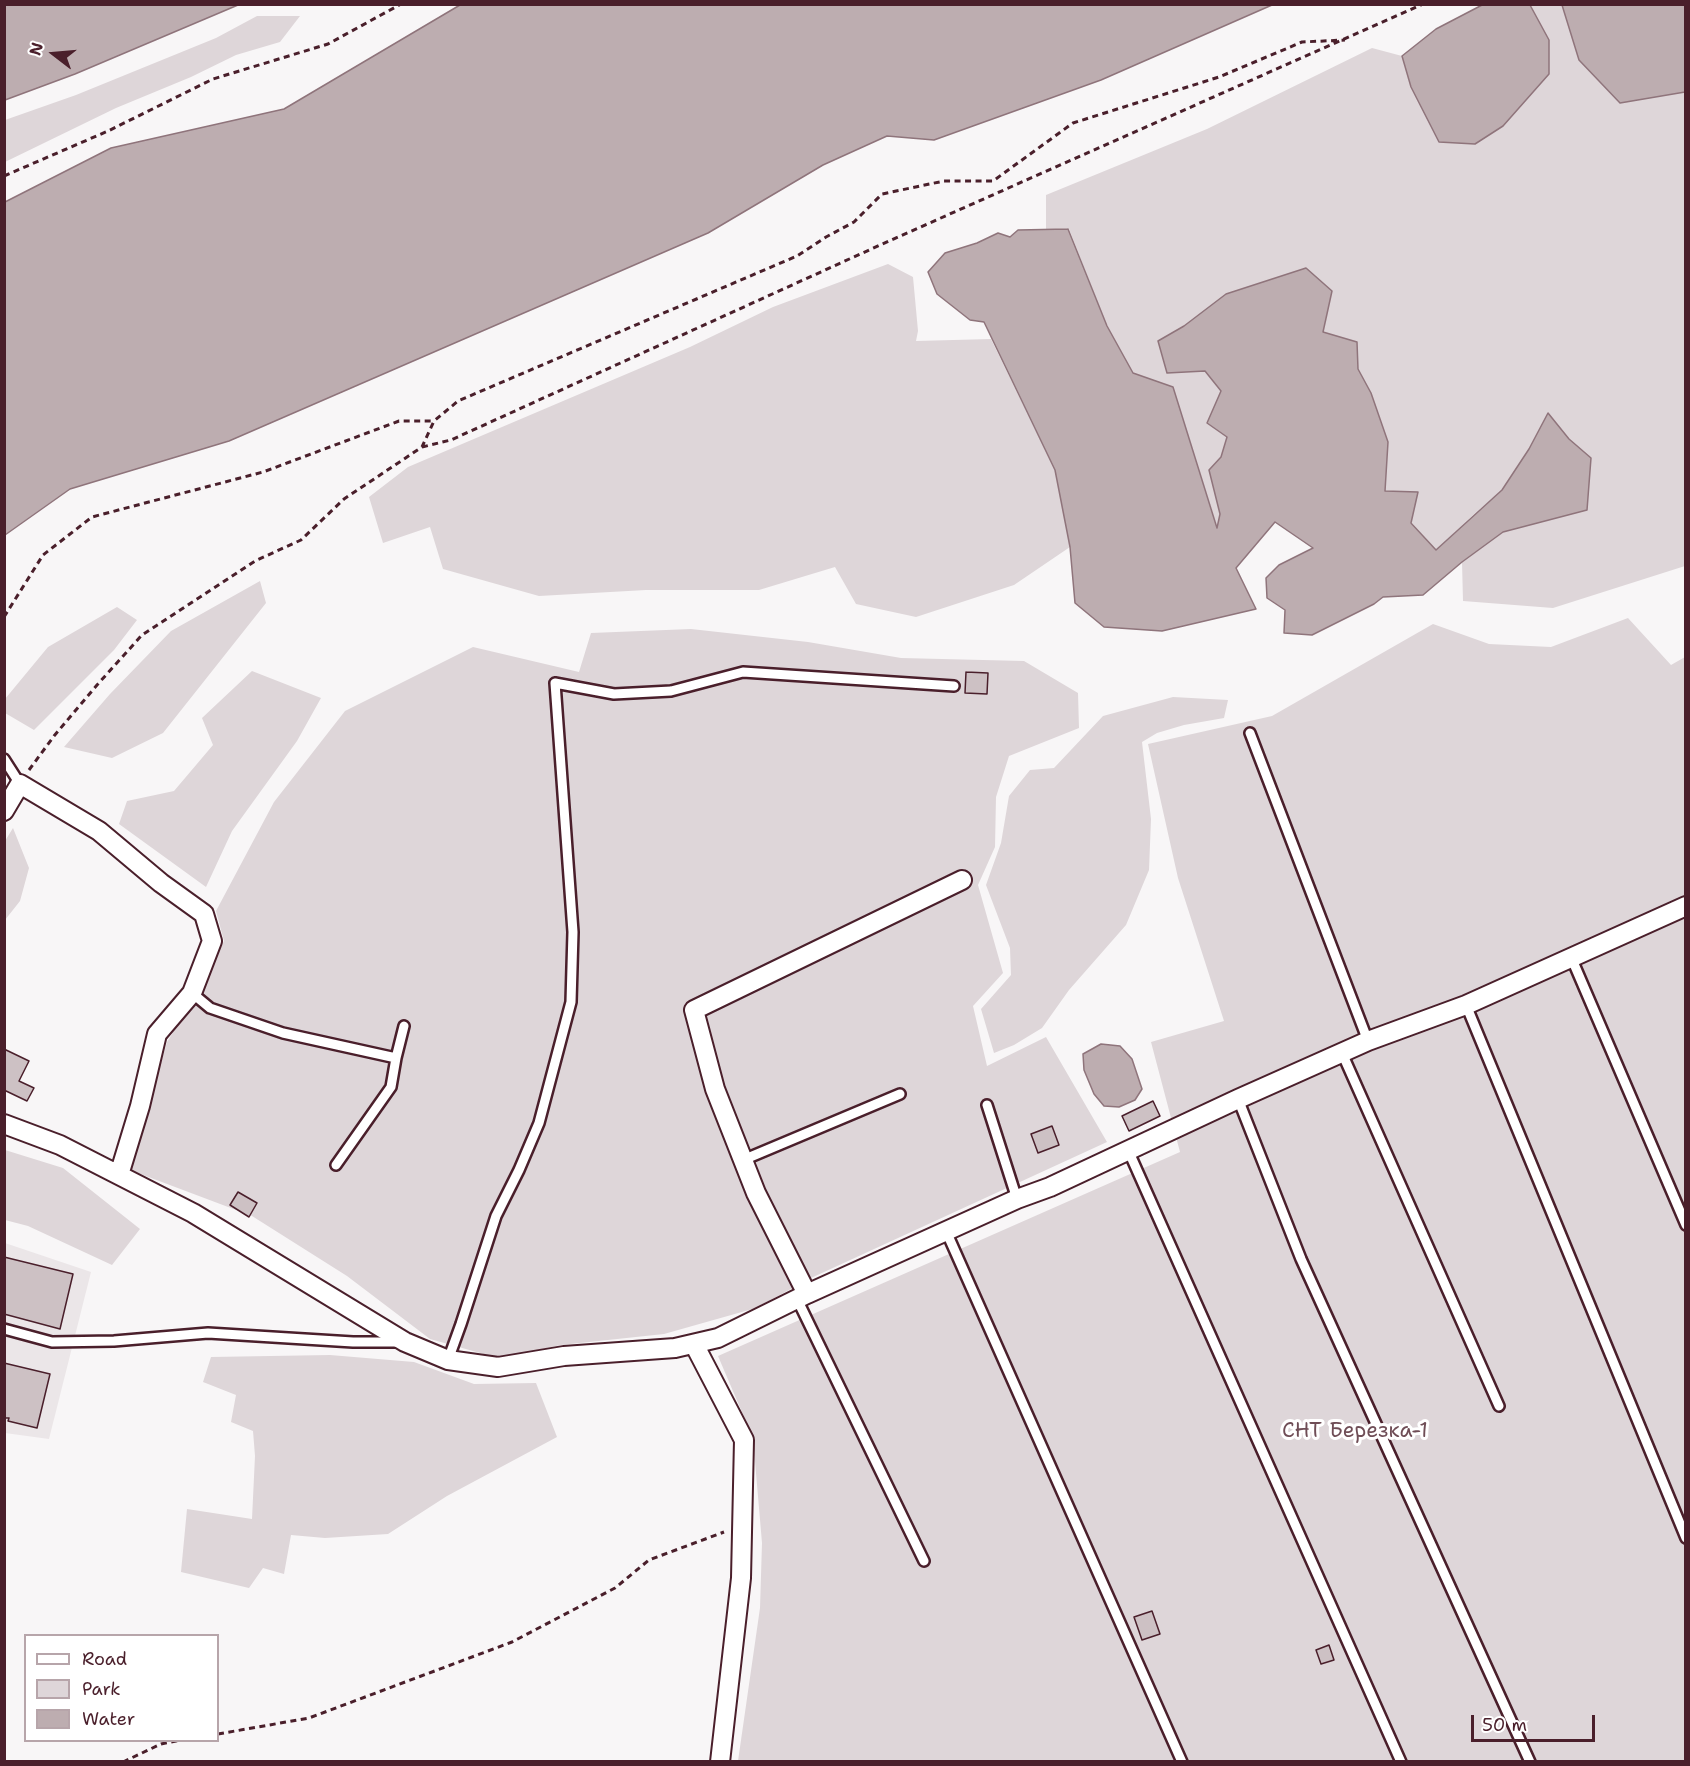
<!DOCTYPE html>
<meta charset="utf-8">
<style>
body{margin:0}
#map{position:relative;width:1690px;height:1766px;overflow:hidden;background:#f8f6f7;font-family:"Shantell Sans",sans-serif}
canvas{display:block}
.frame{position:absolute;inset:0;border:6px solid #4a1f2b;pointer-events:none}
.legend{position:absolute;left:24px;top:1634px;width:195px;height:108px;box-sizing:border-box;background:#fff;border:2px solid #b7a5aa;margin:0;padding:8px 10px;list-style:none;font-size:18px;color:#4a1f2b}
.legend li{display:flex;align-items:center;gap:12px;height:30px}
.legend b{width:30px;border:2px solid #b7a5aa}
.north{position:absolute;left:24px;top:24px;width:60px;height:60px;-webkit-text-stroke:4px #fff;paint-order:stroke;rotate:286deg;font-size:16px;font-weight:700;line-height:24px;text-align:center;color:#4a1f2b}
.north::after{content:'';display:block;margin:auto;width:21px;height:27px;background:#4a1f2b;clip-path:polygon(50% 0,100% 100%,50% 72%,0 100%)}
.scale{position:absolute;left:1471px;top:1715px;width:124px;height:27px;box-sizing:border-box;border:3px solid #4a1f2b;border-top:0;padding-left:8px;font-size:18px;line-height:21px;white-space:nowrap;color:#4a1f2b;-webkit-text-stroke:4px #fff;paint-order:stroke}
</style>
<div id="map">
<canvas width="1690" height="1766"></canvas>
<div class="frame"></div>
<ul class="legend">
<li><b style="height:8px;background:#fff"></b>Road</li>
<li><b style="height:16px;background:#ded6d9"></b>Park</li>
<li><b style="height:16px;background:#bdadb0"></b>Water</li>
</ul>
<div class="north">N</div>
<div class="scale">50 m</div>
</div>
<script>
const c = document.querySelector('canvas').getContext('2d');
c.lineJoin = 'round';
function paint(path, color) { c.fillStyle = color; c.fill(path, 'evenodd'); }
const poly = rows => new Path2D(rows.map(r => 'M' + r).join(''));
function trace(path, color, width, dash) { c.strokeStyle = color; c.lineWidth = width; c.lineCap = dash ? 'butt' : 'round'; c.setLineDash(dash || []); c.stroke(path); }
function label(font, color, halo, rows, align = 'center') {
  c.font = font + ' "Shantell Sans",sans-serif'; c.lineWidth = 6; c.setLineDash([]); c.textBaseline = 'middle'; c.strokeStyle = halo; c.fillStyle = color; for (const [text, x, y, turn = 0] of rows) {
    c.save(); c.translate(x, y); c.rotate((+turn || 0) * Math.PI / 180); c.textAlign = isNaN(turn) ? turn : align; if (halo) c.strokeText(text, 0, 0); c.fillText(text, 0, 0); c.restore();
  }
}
const built = poly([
 [5,1243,91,1272,49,1439,5,1433]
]);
const green = poly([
 [1530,5,1562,5,1579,60,1620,103,1685,92,1685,566,1553,608,1463,601,1462,562,1503,532,1587,510,1590,458,1569,439,1548,413,1529,449,1502,490,1473,515,1436,550,1385,492,1388,442,1371,393,1358,369,1357,343,1323,333,1332,291,1184,326,1158,341,1205,371,1221,392,1208,423,1227,437,1221,457,1209,470,1220,514,1218,530,1173,387,1133,373,1107,326,1069,229,1046,229,1046,195,1207,129,1372,48,1402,56,1411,87,1549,40],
 [257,16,300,16,280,42,236,55,191,77,116,108,5,162,5,120,76,95,216,38],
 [888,264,913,277,918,331,916,341,991,339,1055,470,1070,547,1014,585,916,617,856,604,835,567,759,590,646,590,539,596,443,569,430,527,383,543,369,497,408,467,690,347,773,307],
 [260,581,266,603,163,733,112,758,64,747,110,694,171,631],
 [117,607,137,620,114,650,34,730,5,713,5,699,48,647],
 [1628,618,1671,665,1685,657,1685,1761,738,1761,760,1608,762,1543,753,1438,718,1356,1180,1152,1151,1042,1224,1021,1178,878,1148,744,1272,716,1433,624,1489,644,1551,647],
 [691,629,808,642,901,658,1024,661,1078,693,1079,728,1009,756,996,797,995,847,978,885,1003,973,973,1006,987,1066,1046,1037,1107,1142,811,1278,756,1308,664,1334,561,1345,498,1358,430,1339,347,1276,252,1216,130,1170,167,1042,204,983,224,941,216,911,274,802,345,711,473,647,579,672,591,633],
 [252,671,321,698,297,741,232,831,206,887,119,824,127,801,174,791,213,745,202,718],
 [1173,697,1228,700,1224,718,1184,725,1157,733,1142,742,1151,819,1149,870,1126,925,1069,990,1042,1028,1014,1045,994,1053,981,1009,1011,975,1010,948,986,885,1001,843,1009,796,1030,770,1054,768,1103,716],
 [13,828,29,868,20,901,5,920,5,841],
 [5,1150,63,1168,140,1229,112,1265,28,1226,5,1220],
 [330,1355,414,1362,474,1384,536,1383,557,1437,447,1496,388,1534,325,1538,291,1535,284,1574,263,1568,249,1588,181,1572,187,1509,252,1519,255,1456,253,1431,231,1422,236,1395,203,1382,211,1357]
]);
const water = poly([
 [5,4,238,4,238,5,75,74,5,100,5,4],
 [1484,4,1530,5,1549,40,1549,74,1503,126,1475,144,1439,142,1411,87,1402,56,1436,29,1484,4],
 [460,5,460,4,1272,5,1101,80,934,140,887,136,823,165,708,233,229,441,70,489,5,535,5,202,111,148,284,109,460,5],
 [1562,5,1685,5,1685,92,1620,103,1579,60,1562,5],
 [1068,229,1107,326,1133,373,1173,387,1217,528,1220,514,1209,470,1221,457,1227,437,1207,423,1221,391,1205,371,1167,373,1158,341,1184,326,1226,294,1306,268,1332,291,1323,332,1357,342,1358,369,1371,393,1388,442,1385,491,1418,492,1411,523,1436,550,1502,490,1529,449,1548,413,1569,439,1591,458,1587,510,1503,532,1462,562,1423,595,1383,597,1374,604,1312,635,1284,633,1285,610,1267,598,1266,578,1279,565,1313,548,1275,522,1236,568,1256,609,1162,631,1104,627,1075,603,1070,547,1055,470,984,322,970,320,937,294,928,272,945,253,977,243,998,233,1010,237,1018,230,1068,229],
 [1101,1044,1120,1046,1132,1059,1142,1089,1135,1100,1119,1107,1104,1106,1094,1094,1084,1070,1083,1054,1101,1044]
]);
const building = poly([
 [966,672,988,673,987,694,965,693,966,672],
 [4,1049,29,1061,19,1081,34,1088,27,1101,4,1090,4,1049],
 [1153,1101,1160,1116,1129,1131,1122,1116,1153,1101],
 [1052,1126,1059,1145,1038,1153,1031,1134,1052,1126],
 [238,1192,257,1203,249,1217,230,1205,238,1192],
 [4,1257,73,1274,60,1329,4,1314,4,1257],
 [4,1363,50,1374,37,1428,8,1421,9,1418,4,1418,4,1363],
 [1152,1611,1160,1634,1142,1640,1134,1617,1152,1611],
 [1329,1645,1334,1660,1321,1664,1316,1650,1329,1645]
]);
const path = poly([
 [4,176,108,131,213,79,328,44,401,4],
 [422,447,451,440,889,241,1423,4],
 [4,617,43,555,92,517,263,472,399,421,434,421],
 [29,770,54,736,97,685,142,635,255,561,301,540,344,499,422,447,434,421,458,401,797,256,826,237,854,222,882,194,944,181,993,181,1073,123,1219,77,1302,42,1345,40],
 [218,1734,309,1718,512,1642,615,1588,649,1560,724,1532],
 [123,1762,161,1744,181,1740]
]);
const service = poly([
 [1250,733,1368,1041],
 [4,759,20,784],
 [1571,957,1686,1225],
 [192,993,210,1008,283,1033,396,1058,404,1026],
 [1466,1005,1686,1538],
 [1342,1053,1499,1406],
 [1238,1099,1301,1259,1530,1762],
 [987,1105,1017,1199],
 [1128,1150,1401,1762],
 [743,1160,900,1094],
 [336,1165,391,1087,396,1058],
 [946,1231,1182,1762],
 [797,1299,924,1561],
 [4,1329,52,1342,114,1341,208,1333,353,1342,399,1342],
 [448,1360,461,1324,496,1216,519,1170,539,1123,571,1002,573,932,555,683,614,694,671,691,743,672,954,686]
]);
const minor = poly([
 [4,811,20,784,99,831,161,883,204,914,212,941,192,993,157,1034,140,1106,119,1175],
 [4,1124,60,1145,193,1213,405,1342,448,1360,498,1367,564,1356,675,1348,718,1338,807,1294,1017,1199,1050,1187,1238,1099,1368,1041,1466,1005,1686,906],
 [807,1294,756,1193,715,1089,694,1010,962,880],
 [694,1344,744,1440,741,1578,720,1762]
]);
const parkNames = [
 ["СНТ Березка-1",1355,1432]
];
paint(built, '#ebe6e8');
paint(green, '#ded6d9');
paint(water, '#bdadb0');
trace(water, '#8f747b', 1.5);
paint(building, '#cdc1c4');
trace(building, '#4a1f2b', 1.5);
trace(service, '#4a1f2b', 14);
trace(minor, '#4a1f2b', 22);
trace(path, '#4a1f2b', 3, [6, 4.5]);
trace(service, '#fff', 9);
trace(minor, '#fff', 18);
label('21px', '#6f4d56', '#fff', parkNames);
</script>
